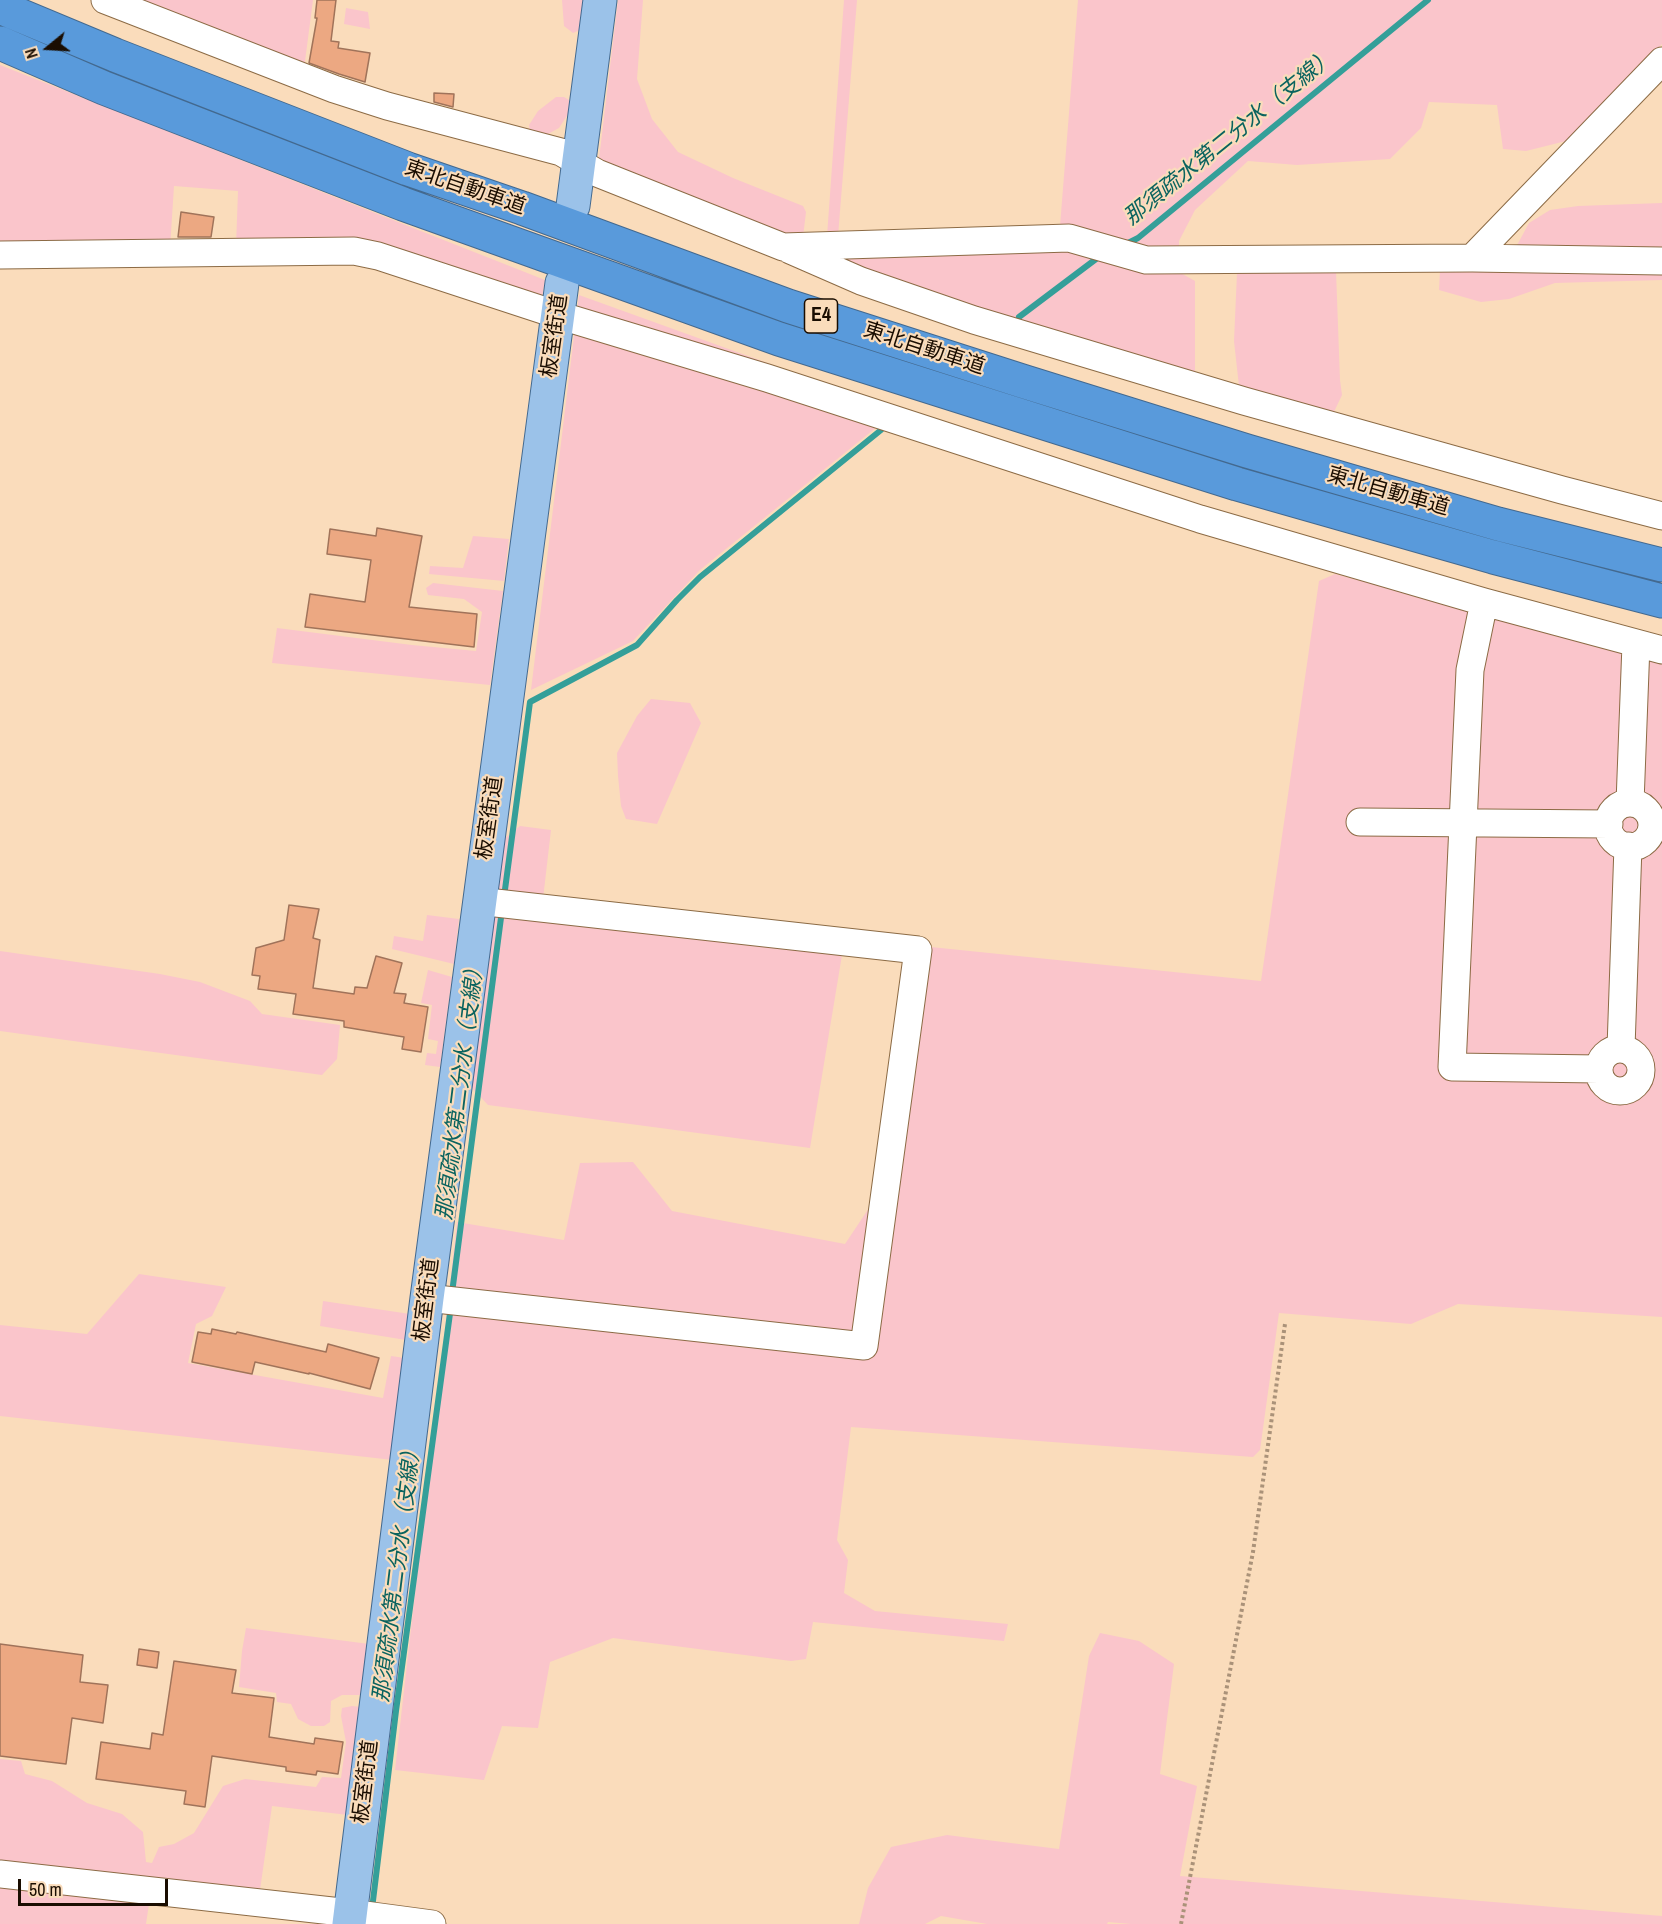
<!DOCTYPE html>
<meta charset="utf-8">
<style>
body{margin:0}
#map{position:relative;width:1662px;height:1924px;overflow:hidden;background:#fadcbb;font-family:"Archivo Narrow",sans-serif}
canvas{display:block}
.north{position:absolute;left:18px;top:18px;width:60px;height:60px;-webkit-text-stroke:4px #fadcbb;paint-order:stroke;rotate:252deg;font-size:16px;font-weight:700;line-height:24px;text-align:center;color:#1a0d01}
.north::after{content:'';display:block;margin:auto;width:21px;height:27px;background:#1a0d01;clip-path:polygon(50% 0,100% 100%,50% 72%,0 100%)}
.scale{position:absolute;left:18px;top:1879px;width:150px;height:27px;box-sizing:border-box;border:3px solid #1a0d01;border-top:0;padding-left:8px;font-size:18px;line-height:21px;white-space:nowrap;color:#1a0d01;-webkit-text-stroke:4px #fadcbb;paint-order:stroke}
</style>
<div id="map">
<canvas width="1662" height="1924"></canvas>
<div class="north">N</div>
<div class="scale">50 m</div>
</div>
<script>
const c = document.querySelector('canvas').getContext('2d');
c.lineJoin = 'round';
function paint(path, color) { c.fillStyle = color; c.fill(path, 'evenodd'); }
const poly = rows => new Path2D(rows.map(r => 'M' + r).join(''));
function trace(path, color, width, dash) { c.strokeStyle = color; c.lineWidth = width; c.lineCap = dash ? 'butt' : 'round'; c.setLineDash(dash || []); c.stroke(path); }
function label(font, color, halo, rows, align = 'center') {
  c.font = font + ' "Archivo Narrow","Noto Sans JP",sans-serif'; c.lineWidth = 4.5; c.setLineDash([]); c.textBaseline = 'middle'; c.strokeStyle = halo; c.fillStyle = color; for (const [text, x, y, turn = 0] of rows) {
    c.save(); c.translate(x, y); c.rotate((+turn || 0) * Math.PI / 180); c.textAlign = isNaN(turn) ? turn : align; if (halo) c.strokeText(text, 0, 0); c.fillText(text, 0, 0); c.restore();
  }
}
const green = poly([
 [103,0,313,0,304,69],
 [562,0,584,0,580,30,573,33,564,26],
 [618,0,643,0,637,79,652,119,678,152,733,178,803,206,806,212,803,237,778,232,599,159],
 [844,0,857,0,838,236,827,236],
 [1078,0,1662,0,1662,44,1566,141,1526,151,1503,149,1497,105,1429,102,1421,128,1390,159,1297,165,1248,161,1195,210,1179,241,1179,272,1195,281,1195,375,974,320,836,256,1060,226],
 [346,8,368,12,370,29,344,24],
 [0,65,545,280,542,297,380,249,236,246,238,191,174,186,170,248,0,246],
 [556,97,564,97,569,100,570,111,559,128,548,134,531,138,529,125,538,111],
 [1662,203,1662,280,1555,283,1509,299,1481,302,1439,290,1440,270,1516,247,1529,223,1550,210,1578,206],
 [1336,271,1340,380,1342,395,1333,414,1240,395,1234,341,1237,273],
 [579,295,892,408,883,422,700,570,633,641,531,690],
 [473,536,509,539,504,581,429,574,430,566,463,568],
 [1335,574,1662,660,1662,1317,1458,1304,1411,1324,1279,1313,1260,1450,1253,1457,851,1427,837,1540,848,1560,844,1593,875,1611,1008,1624,1004,1641,813,1622,806,1659,791,1661,613,1638,550,1662,538,1728,502,1726,484,1780,395,1770,457,1222,564,1240,580,1163,633,1162,672,1211,845,1244,903,1157,931,947,1261,981,1319,581],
 [433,583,503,591,490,685,272,663,277,628,412,645,476,651,482,612,464,599,428,595,426,588],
 [651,699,690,703,701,723,657,824,626,819,621,806,618,776,617,753,637,716],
 [520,826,551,830,541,916,843,949,810,1148,488,1105,470,1086,504,839],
 [427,915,459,919,454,964,392,949,394,936,423,941],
 [0,951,160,974,200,982,250,1001,262,1014,340,1025,337,1059,322,1075,0,1031],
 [428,970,452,977,440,1067,425,1065,427,1053,436,1054,438,1041,428,1039,432,1005,421,1003],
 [139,1274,226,1287,212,1316,196,1324,188,1363,383,1398,391,1356,405,1358,393,1460,0,1416,0,1325,87,1334],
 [323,1301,410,1314,406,1340,320,1326],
 [246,1628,369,1644,361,1695,342,1695,331,1701,330,1722,324,1726,311,1726,298,1719,291,1704,277,1702,276,1693,239,1687,242,1651],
 [1100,1633,1139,1641,1174,1664,1160,1774,1197,1786,1180,1876,1662,1916,1662,1924,1131,1924,1108,1922,1107,1924,987,1924,941,1916,925,1924,859,1924,868,1888,891,1847,947,1835,1059,1849,1089,1656],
 [352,1706,362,1707,348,1815,272,1806,259,1897,0,1865,0,1759,21,1761,25,1774,52,1781,87,1803,122,1814,143,1832,146,1862,152,1863,159,1847,174,1844,194,1833,223,1786,245,1779,316,1787,322,1777,341,1778,346,1742,341,1716,342,1708],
 [0,1886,149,1904,146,1924,0,1924]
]);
const stream = poly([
 [1126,244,1138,238,1428,0],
 [1019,317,1100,256],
 [504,897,530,702,637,645,677,600,700,577,881,430],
 [452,1293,502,910],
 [372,1909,396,1711,451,1306]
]);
const building = poly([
 [317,0,336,0,331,41,339,42,338,48,370,53,365,82,339,74,309,63,317,18,315,18,317,0],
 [434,93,454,94,453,107,434,102,434,93],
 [181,212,214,217,211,237,178,237,181,212],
 [377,528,422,536,409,607,477,614,474,647,305,627,310,594,365,602,371,560,327,554,330,529,376,536,377,528],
 [289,905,319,909,313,938,320,940,313,988,354,994,355,987,367,988,376,956,402,963,394,993,406,994,404,1003,428,1007,421,1052,402,1049,404,1037,344,1027,344,1021,293,1014,296,994,258,989,260,976,252,975,256,948,284,940,289,905],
 [212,1329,236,1334,237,1332,326,1352,328,1344,379,1358,370,1389,309,1373,309,1374,255,1362,252,1374,192,1362,198,1332,211,1334,212,1329],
 [0,1644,83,1655,80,1682,108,1685,103,1723,72,1718,66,1764,0,1756,0,1644],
 [139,1649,159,1652,157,1668,137,1665,139,1649],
 [174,1661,236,1670,232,1693,274,1698,269,1737,314,1744,315,1738,343,1742,338,1774,317,1771,316,1775,286,1771,286,1767,212,1756,205,1807,184,1804,186,1791,96,1779,101,1742,150,1749,152,1733,163,1735,174,1661]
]);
const path = poly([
 [1181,1924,1253,1552,1285,1324]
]);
const minor = poly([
 [105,0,334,89,387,106,561,152,597,173,783,247,1069,238,1146,260,1472,258,1662,261],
 [790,250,861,281,974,320,1244,401,1562,490,1662,516],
 [0,255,354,251,378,256,558,315,767,378,1200,519,1484,602,1662,650],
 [1472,258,1662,61],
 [1484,602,1470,670,1452,1067,1599,1069],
 [1630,803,1636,644],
 '1608 825a22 22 0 1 1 44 0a22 22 0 1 1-44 0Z',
 [1360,822,1609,824],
 [1621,1048,1628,846],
 '1599 1070a21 21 0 1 1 42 0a21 21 0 1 1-42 0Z',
 [427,1298,864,1346,918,950,478,901],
 [0,1874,350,1913,432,1924]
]);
const major = poly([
 [573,206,600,0],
 [349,1924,427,1298,562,283]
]);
const highway = poly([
 [0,7,115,55,408,169,522,208,788,306,1022,381,1247,451,1498,524,1662,565],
 [0,43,104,88,403,204,779,339,1237,484,1493,557,1662,601]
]);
const shields = [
 [821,316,33]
];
const shieldNames = [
 ["E4",821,316]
];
const streetNames = [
 ["東北自動車道",465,188,19],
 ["板室街道",555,336,-82],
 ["東北自動車道",924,349,18],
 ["東北自動車道",1388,492,16],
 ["板室街道",490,818,-82],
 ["板室街道",427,1300,-83],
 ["板室街道",366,1782,-83]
];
const waterNames = [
 ["那須疏水第二分水（支線）",1230,138,-39],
 ["那須疏水第二分水（支線）",461,1089,-83],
 ["那須疏水第二分水（支線）",398,1571,-83]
];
paint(green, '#fac5cb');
trace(stream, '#349f99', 6);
paint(building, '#eca882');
trace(building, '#a0735a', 1.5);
trace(minor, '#8c6b45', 29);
trace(major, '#43698f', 35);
trace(highway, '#43698f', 35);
trace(path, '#aa9279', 4, [3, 3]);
trace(minor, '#fff', 27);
trace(major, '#9bc2e9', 33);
trace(highway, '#599adb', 33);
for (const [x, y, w] of shields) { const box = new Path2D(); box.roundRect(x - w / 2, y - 17, w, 34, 4.5); c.fillStyle = '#fadcbb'; c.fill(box); trace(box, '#1a0d01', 1.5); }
label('bold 20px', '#1a0d01', null, shieldNames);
label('21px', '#1a0d01', '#fadcbb', streetNames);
label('italic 22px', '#0a635f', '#fadcbb', waterNames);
</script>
